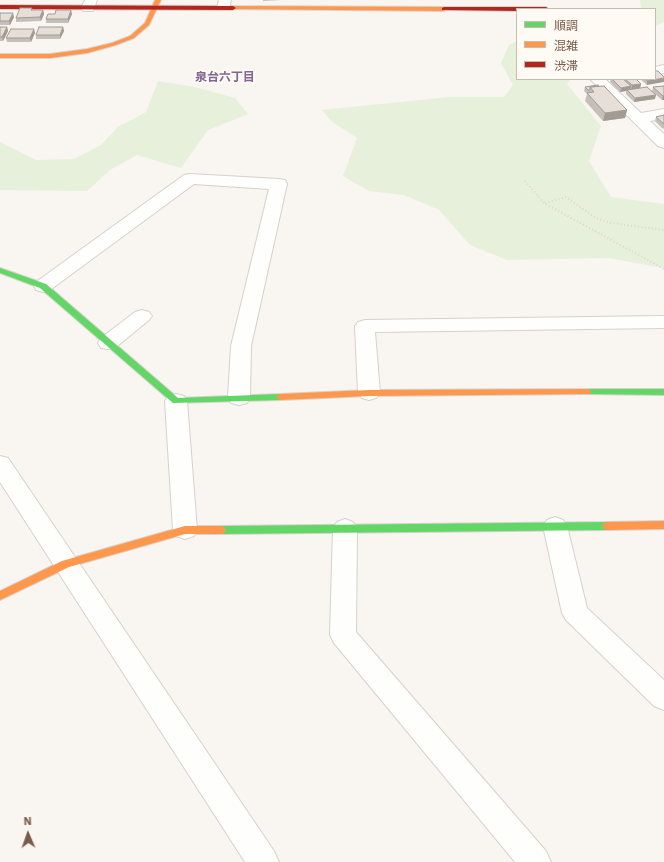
<!DOCTYPE html>
<meta charset="utf-8">
<style>
body{margin:0}
#map{position:relative;width:664px;height:862px;overflow:hidden;background:#f9f5f0;font-family:"Work Sans","Noto Sans JP",sans-serif}
canvas{display:block}
.legend{position:absolute;left:516px;top:8px;width:140px;height:72px;box-sizing:border-box;background:#fffaf3;border:1px solid #cabbb1;margin:0;padding:5px 7px;list-style:none;font-size:12px;color:#7a5c4d}
.legend li{display:flex;align-items:center;gap:8px;height:20px}
.legend b{width:20px;border:1px solid #cabbb1}
.north{position:absolute;left:8px;top:814px;width:40px;height:40px;-webkit-text-stroke:3px #fffaf3;paint-order:stroke;rotate:358deg;font-size:11px;font-weight:700;line-height:16px;text-align:center;color:#7a5c4d}
.north::after{content:'';display:block;margin:auto;width:14px;height:18px;background:#7a5c4d;clip-path:polygon(50% 0,100% 100%,50% 72%,0 100%)}
</style>
<div id="map">
<canvas width="664" height="862"></canvas>
<ul class="legend">
<li><b style="height:5px;background:#63d668"></b>順調</li>
<li><b style="height:5px;background:#ff974d"></b>混雑</li>
<li><b style="height:5px;background:#b3261e"></b>渋滞</li>
</ul>
<div class="north">N</div>
</div>
<script>
const c = document.querySelector('canvas').getContext('2d');
c.lineJoin = 'round';
function paint(path, color) { c.fillStyle = color; c.fill(path, 'evenodd'); }
const poly = rows => new Path2D(rows.map(r => 'M' + r).join(''));
function trace(path, color, width, dash) { c.strokeStyle = color; c.lineWidth = width; c.lineCap = dash ? 'butt' : 'round'; c.setLineDash(dash || []); c.stroke(path); }
function label(font, color, halo, rows, align = 'center') {
  c.font = font + ' "Work Sans","Noto Sans JP",sans-serif'; c.lineWidth = 4; c.setLineDash([]); c.textBaseline = 'middle'; c.strokeStyle = halo; c.fillStyle = color; for (const [text, x, y, turn = 0] of rows) {
    c.save(); c.translate(x, y); c.rotate((+turn || 0) * Math.PI / 180); c.textAlign = isNaN(turn) ? turn : align; if (halo) c.strokeText(text, 0, 0); c.fillText(text, 0, 0); c.restore();
  }
}
const green = poly([
 [640,0,664,0,664,22,655,26,655,9,641,9],
 [517,41,517,79,571,79,567,84,601,126,589,161,611,197,664,204,664,268,608,258,507,260,470,245,439,210,404,195,369,191,343,176,357,138,331,121,322,110,449,97,504,97,513,85,501,63,509,45],
 [158,81,195,87,235,98,248,114,208,130,181,168,137,155,110,170,87,191,0,190,0,142,36,160,74,159,101,145,118,127,146,112]
]);
const path = poly([
 [525,181,544,203,664,269],
 [545,203,566,197,596,218,611,223,664,230]
]);
const street = poly([
 [85,0,97,0,93,11,83,11,81,8,85,0],
 [219,0,231,0,229,10,219,10,217,7,219,0],
 [664,65,664,73,655,75,655,67,664,65],
 [590,79,605,79,641,113,664,109,664,119,650,121,664,134,664,148,658,146,590,79],
 [190,174,279,179,285,180,287,184,251,346,250,398,247,403,239,405,231,403,228,398,231,346,269,189,194,184,50,290,43,292,36,290,34,286,36,282,184,175,190,174],
 [142,310,149,312,152,316,149,320,115,348,108,349,101,348,98,343,101,338,135,312,142,310],
 [664,316,664,328,375,332,380,393,376,398,369,400,362,398,358,393,355,326,358,322,365,320,664,316],
 [176,394,184,396,187,401,197,530,194,536,185,539,176,536,173,530,165,401,168,396,176,394],
 [0,456,8,458,274,851,279,862,245,862,0,482,0,456],
 [555,517,563,520,567,526,587,608,664,680,664,710,654,706,566,620,562,613,543,526,547,520,555,517],
 [345,519,353,522,357,528,356,632,546,851,551,862,515,862,334,643,330,635,333,528,337,522,345,519]
]);
const fast = poly([
 [0,268,46,284,178,398,280,394,284,397,280,400,173,403,40,288,0,273,0,268],
 [587,389,664,389,664,395,584,394,583,392,584,390,587,389],
 [607,522,610,523,612,526,610,529,607,530,221,534,218,533,216,530,218,527,221,526,607,522]
]);
const slow = poly([
 [155,0,161,0,149,25,134,38,116,45,87,53,50,58,0,58,0,54,50,54,87,49,112,43,130,36,145,23,155,0],
 [233,6,444,7,447,9,444,11,231,9,231,7,233,6],
 [587,389,590,390,591,392,590,394,369,396,280,400,276,397,280,394,369,390,587,389],
 [664,521,664,529,607,530,604,529,602,526,604,523,607,522,664,521],
 [185,526,221,526,224,527,226,530,224,533,221,534,185,534,69,567,0,600,0,591,62,561,185,526]
]);
const jam = poly([
 [0,5,233,6,236,8,233,10,0,9,0,5],
 [444,7,546,7,549,9,517,9,517,11,442,10,442,8,444,7]
]);
const wall = poly([
 [263,0,282,0,263,1],
 [32,8,32,10,43,10,44,14,41,21,16,22,16,18],
 [0,13,14,17,10,25,0,25],
 [72,14,68,23,46,23,46,19],
 [0,27,7,27,8,31,3,41,0,41],
 [63,27,64,31,60,39,36,39,36,35],
 [35,33,31,42,7,42,6,38],
 [611,79,636,79,641,84,640,88,652,92,653,87,664,86,664,100,662,100,654,93,655,99,634,102,626,94,626,91,620,92,610,82],
 [640,79,655,79,647,85],
 [598,85,627,110,625,118,603,121,585,101,587,94,584,91,585,87],
 [664,115,664,128,663,129,655,121,656,117]
]);
const shadedWall = poly([
 [43,10,44,14,41,21,40,17],
 [71,10,72,14,68,23,68,19],
 [13,13,14,17,10,25,9,21],
 [7,27,8,31,3,41,2,37],
 [63,27,64,31,60,39,60,35],
 [34,29,35,33,31,42,30,38],
 [664,78,664,82,647,85,647,81],
 [641,84,640,88,631,90,632,85],
 [631,86,630,91,627,90,626,91,620,92,621,88],
 [656,95,655,99,634,102,635,98],
 [663,96,664,96,664,100,662,100],
 [627,110,625,118,603,121,605,113]
]);
const building = poly([
 [20,8,32,8,31,10,43,10,40,17,16,18,20,8],
 [56,10,71,10,68,19,46,19,48,14,55,14,56,10],
 [0,13,13,13,9,21,0,21,0,13],
 [0,27,7,27,2,37,0,37,0,27],
 [39,27,63,27,60,35,36,35,39,27],
 [11,29,34,29,30,38,6,38,11,29],
 [655,71,658,71,664,77,664,78,647,81,646,79,655,79,655,71],
 [612,79,623,79,631,86,621,88,612,79],
 [625,79,636,79,641,84,632,85,625,79],
 [598,85,599,86,590,87,590,90,588,90,585,87,598,85],
 [604,86,627,110,605,113,587,93,594,92,590,87,604,86],
 [664,86,664,96,663,96,653,87,664,86],
 [647,87,656,95,635,98,627,90,647,87],
 [664,115,664,124,656,117,664,115]
]);
const farNeighbourhoodnames = [
 ["泉台六丁目",225,77]
];
paint(green, '#e7f0db');
trace(street, '#d7d1cb', 2);
trace(fast, '#d9d2cb', 2);
trace(slow, '#d9d2cb', 2);
trace(jam, '#d9d2cb', 2);
trace(path, '#dcd5d0', 2, [1, 2.5]);
paint(street, '#fefefd');
paint(fast, '#63d668');
paint(slow, '#ff974d');
paint(jam, '#b3261e');
paint(wall, '#c6bfb9');
paint(shadedWall, '#a19b96');
paint(building, '#e6ded7');
trace(building, '#a19b96', 1);
label('bold 12px', '#846695', '#fffaf3', farNeighbourhoodnames);
</script>
